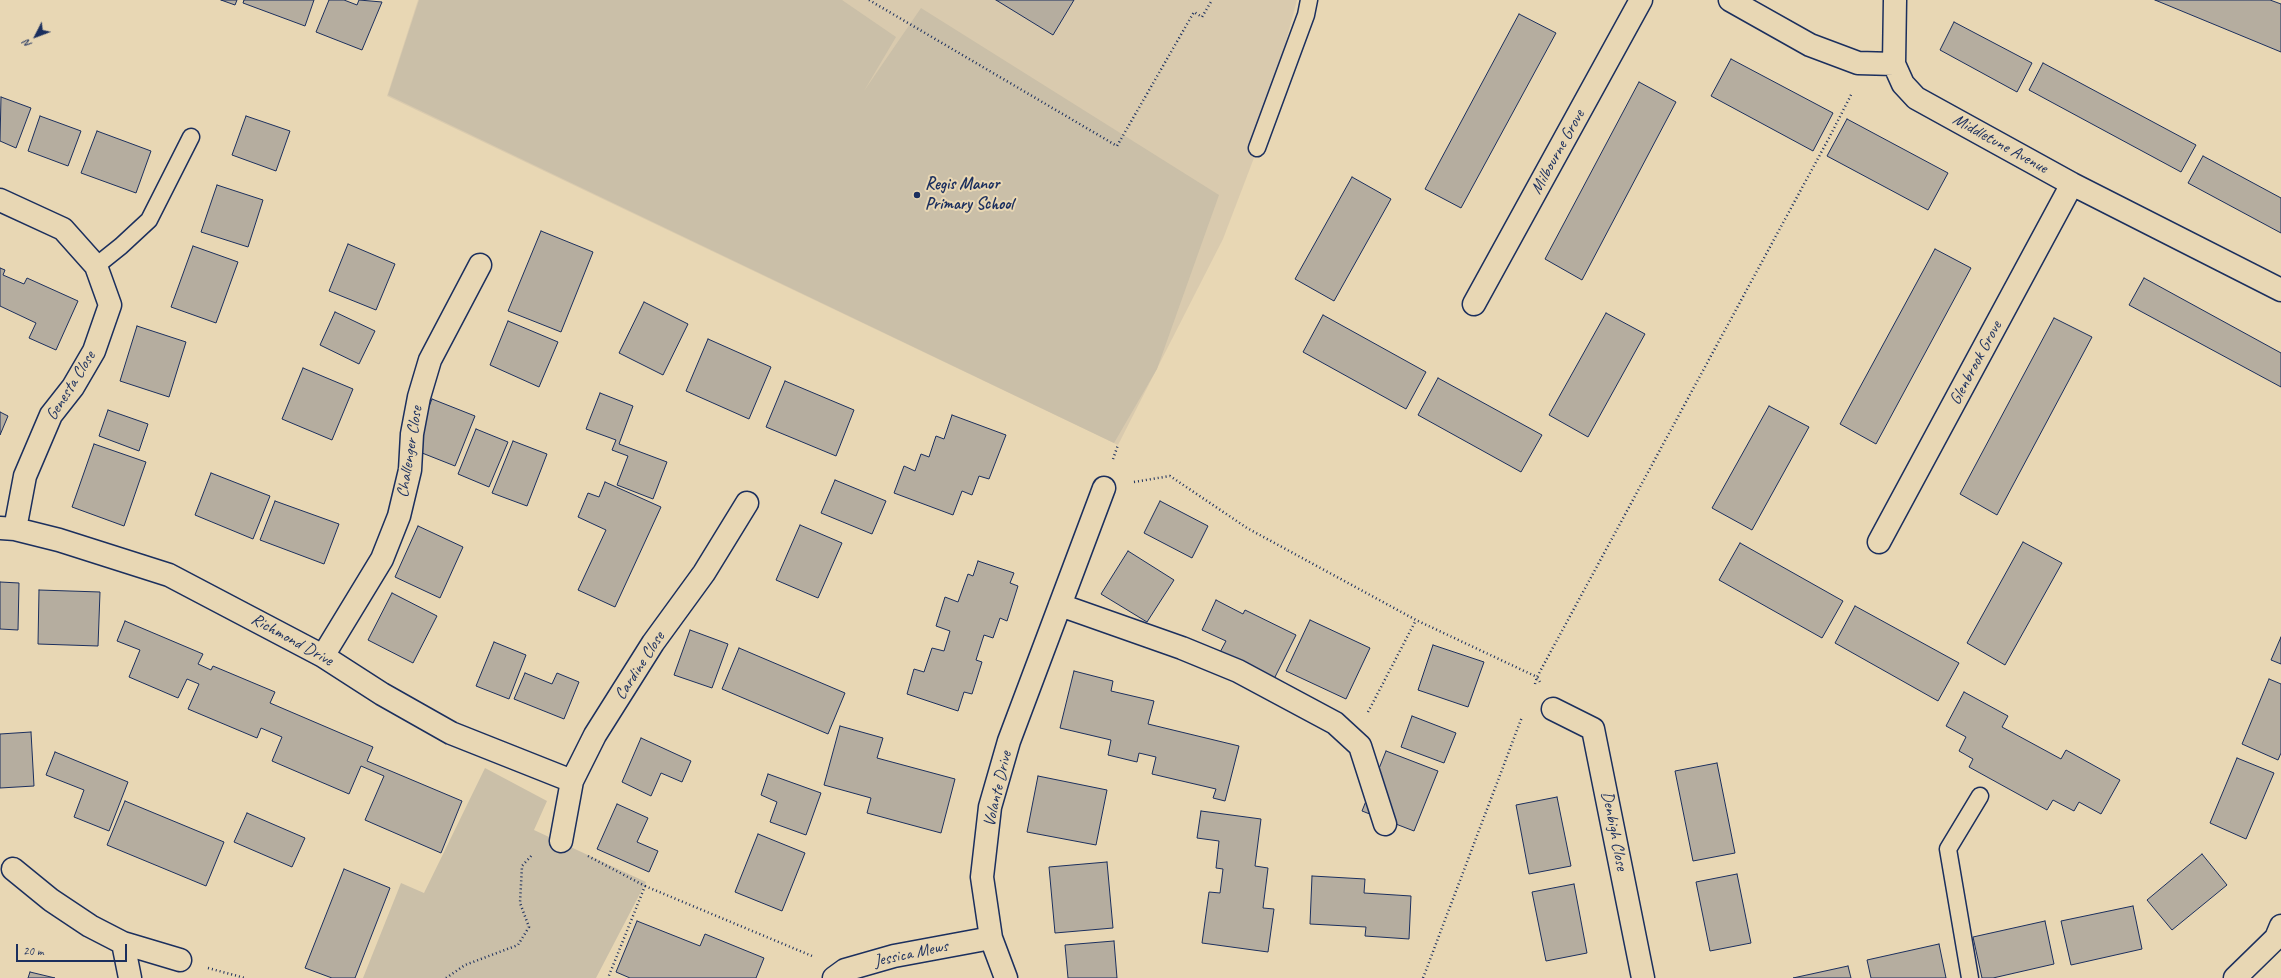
<!DOCTYPE html>
<style>
body{margin:0}
#map{position:relative;width:2281px;height:978px;overflow:hidden;background:#e8d7b4;font-family:Caveat,sans-serif}
canvas{display:block}
.north{position:absolute;left:16px;top:16px;width:40px;height:40px;-webkit-text-stroke:3px #e8d7b4;paint-order:stroke;rotate:228deg;font-size:11px;font-weight:700;line-height:16px;text-align:center;color:#1b2f5e}
.north::after{content:'';display:block;margin:auto;width:14px;height:18px;background:#1b2f5e;clip-path:polygon(50% 0,100% 100%,50% 72%,0 100%)}
.scale{position:absolute;left:16px;top:944px;width:111px;height:18px;box-sizing:border-box;border:2px solid #1b2f5e;border-top:0;padding-left:5px;font-size:12px;line-height:14px;white-space:nowrap;color:#1b2f5e;-webkit-text-stroke:3px #e8d7b4;paint-order:stroke}
</style>
<div id="map">
<canvas width="2281" height="978"></canvas>
<div class="north">N</div>
<div class="scale">20 m</div>
</div>
<script>
const c = document.querySelector('canvas').getContext('2d');
c.lineJoin = 'round';
function paint(path, color) { c.fillStyle = color; c.fill(path, 'evenodd'); }
const poly = rows => new Path2D(rows.map(r => 'M' + r).join(''));
function trace(path, color, width, dash) { c.strokeStyle = color; c.lineWidth = width; c.lineCap = dash ? 'butt' : 'round'; c.setLineDash(dash || []); c.stroke(path); }
function label(font, color, halo, rows, align = 'center') {
  c.font = font + ' Caveat,sans-serif'; c.lineWidth = 4; c.setLineDash([]); c.textBaseline = 'middle'; c.strokeStyle = halo; c.fillStyle = color; for (const [text, x, y, turn = 0] of rows) {
    c.save(); c.translate(x, y); c.rotate((+turn || 0) * Math.PI / 180); c.textAlign = isNaN(turn) ? turn : align; if (halo) c.strokeText(text, 0, 0); c.fillText(text, 0, 0); c.restore();
  }
}
const built = poly([
 [418,0,1297,0,1257,150,1223,239,1118,445,387,96]
]);
const green = poly([
 [419,0,842,0,896,37,864,91,921,8,1219,195,1157,369,1114,443,388,95],
 [485,768,547,801,534,830,646,882,596,978,363,978,401,883,424,893]
]);
const building = poly([
 [221,0,237,0,235,5,221,0],
 [244,0,314,0,305,26,243,3,244,0],
 [329,0,344,0,357,5,359,0,382,2,362,50,316,32,329,0],
 [996,0,1074,0,1053,35,996,0],
 [2155,0,2270,0,2281,4,2281,52,2155,0],
 [1519,14,1556,33,1461,208,1425,189,1519,14],
 [1954,22,2032,63,2017,92,1940,50,1954,22],
 [1731,59,1833,113,1813,151,1711,96,1731,59],
 [2043,63,2196,145,2181,172,2029,90,2043,63],
 [1639,82,1676,102,1582,280,1545,259,1639,82],
 [1,97,31,108,16,148,0,141,1,97],
 [40,116,81,131,68,166,28,151,40,116],
 [246,116,290,131,276,171,232,155,246,116],
 [1847,119,1948,173,1928,210,1827,156,1847,119],
 [97,131,151,151,136,193,81,173,97,131],
 [2203,156,2281,198,2281,233,2188,183,2203,156],
 [1352,177,1391,199,1334,301,1295,279,1352,177],
 [217,185,263,200,248,247,201,232,217,185],
 [541,231,593,252,561,332,508,311,541,231],
 [348,244,395,264,376,310,329,291,348,244],
 [193,246,238,262,216,323,171,307,193,246],
 [1935,249,1971,268,1876,444,1840,424,1935,249],
 [0,268,5,270,3,275,24,284,27,278,78,301,56,350,29,338,36,323,0,306,0,268],
 [2144,278,2281,353,2281,387,2129,305,2144,278],
 [644,302,688,324,663,375,619,353,644,302],
 [335,312,375,331,359,364,320,345,335,312],
 [1606,313,1645,334,1588,437,1549,415,1606,313],
 [1323,315,1426,372,1406,409,1303,352,1323,315],
 [2054,318,2092,337,1997,515,1960,494,2054,318],
 [508,321,558,342,539,387,490,365,508,321],
 [137,326,186,342,169,397,120,381,137,326],
 [708,339,771,367,749,419,686,391,708,339],
 [303,368,353,389,332,440,282,419,303,368],
 [1438,378,1542,435,1521,472,1418,415,1438,378],
 [785,381,854,410,836,456,766,427,785,381],
 [600,393,633,406,619,444,667,462,653,499,617,485,628,456,612,450,616,440,586,429,600,393],
 [432,399,475,416,455,466,412,449,432,399],
 [1769,406,1809,427,1752,530,1712,508,1769,406],
 [108,410,148,424,139,451,99,436,108,410],
 [0,412,8,416,0,435,0,412],
 [952,415,1006,435,989,479,979,476,972,495,962,491,953,515,894,493,904,466,915,471,921,454,929,457,936,436,944,439,952,415],
 [476,429,508,442,489,487,458,474,476,429],
 [513,441,547,454,527,506,492,493,513,441],
 [94,444,146,462,124,526,72,507,94,444],
 [211,473,270,496,253,539,195,515,211,473],
 [835,480,886,501,872,534,821,513,835,480],
 [605,482,661,507,615,607,578,590,606,530,578,517,588,493,599,497,605,482],
 [275,501,339,524,324,564,260,540,275,501],
 [1160,501,1208,526,1192,558,1144,533,1160,501],
 [800,525,842,543,818,598,776,580,800,525],
 [418,526,463,547,440,598,395,577,418,526],
 [2023,542,2062,563,2005,665,1967,643,2023,542],
 [1740,543,1843,601,1822,638,1719,580,1740,543],
 [1128,551,1174,580,1147,622,1101,594,1128,551],
 [978,561,1014,573,1010,583,1018,586,1007,621,1000,618,993,638,984,635,976,660,982,662,972,694,964,692,958,711,907,694,914,669,924,672,932,648,944,651,950,631,936,626,945,597,958,602,968,574,973,576,978,561],
 [0,582,19,583,18,630,0,629,0,582],
 [39,590,100,592,98,646,38,644,39,590],
 [392,593,437,616,413,663,368,640,392,593],
 [1216,600,1243,614,1245,610,1296,635,1272,683,1218,656,1226,641,1202,630,1216,600],
 [1855,606,1959,663,1938,701,1835,643,1855,606],
 [1310,620,1370,648,1346,699,1286,671,1310,620],
 [125,621,203,654,198,664,211,670,213,666,275,692,270,703,373,747,367,761,462,801,441,853,365,820,384,776,361,766,349,794,272,761,282,737,261,728,257,738,188,709,199,684,187,679,178,698,129,677,140,650,117,641,125,621],
 [690,630,728,644,712,688,674,675,690,630],
 [2281,637,2281,664,2271,660,2281,637],
 [494,642,526,655,509,699,476,686,494,642],
 [1433,645,1484,662,1468,707,1418,690,1433,645],
 [739,648,845,693,828,734,722,689,739,648],
 [1074,671,1113,681,1111,691,1154,701,1148,724,1239,746,1225,801,1213,798,1216,789,1152,774,1156,757,1139,753,1137,762,1108,755,1111,740,1060,728,1074,671],
 [525,673,552,684,557,673,579,682,564,719,514,699,525,673],
 [2269,679,2281,684,2281,753,2278,760,2242,744,2269,679],
 [1964,692,2008,716,2002,727,2061,759,2066,750,2120,780,2101,814,2079,802,2074,811,2053,800,2047,810,1969,767,1973,759,1959,751,1966,737,1946,726,1964,692],
 [1412,716,1456,733,1444,763,1401,747,1412,716],
 [840,726,883,738,877,758,955,779,941,833,867,813,871,798,824,785,840,726],
 [31,732,34,786,0,788,0,734,31,732],
 [641,738,691,761,682,782,661,773,651,796,622,782,641,738],
 [1386,751,1438,771,1414,831,1362,811,1386,751],
 [55,752,128,782,109,831,74,817,84,790,46,775,55,752],
 [2237,758,2274,773,2246,839,2210,823,2237,758],
 [1717,763,1735,853,1693,861,1675,771,1717,763],
 [768,774,821,793,806,835,770,822,777,802,761,795,768,774],
 [1038,776,1107,790,1096,845,1027,832,1038,776],
 [1557,797,1571,866,1529,874,1516,805,1557,797],
 [125,801,224,842,206,886,107,845,125,801],
 [617,804,648,818,637,842,658,851,649,872,597,849,617,804],
 [1201,811,1261,819,1255,866,1268,868,1263,908,1274,909,1268,952,1202,943,1209,892,1220,893,1223,869,1216,868,1219,841,1197,838,1201,811],
 [247,813,305,838,292,867,234,842,247,813],
 [758,834,805,853,782,911,735,892,758,834],
 [2202,854,2227,885,2172,930,2147,900,2202,854],
 [1107,862,1113,928,1055,933,1049,867,1107,862],
 [344,869,390,888,355,978,332,978,305,968,344,869],
 [1737,874,1751,943,1710,951,1696,882,1737,874],
 [1312,876,1365,879,1364,893,1411,896,1409,939,1365,936,1366,927,1310,924,1312,876],
 [1574,884,1587,953,1546,961,1532,892,1574,884],
 [2133,906,2142,949,2071,965,2061,921,2133,906],
 [637,921,700,946,705,934,764,958,756,978,630,978,616,972,637,921],
 [2045,921,2054,964,1993,978,1982,978,1973,937,2045,921],
 [1114,941,1117,978,1068,978,1065,945,1114,941],
 [1939,944,1946,978,1871,978,1867,960,1939,944],
 [1848,966,1851,978,1793,978,1848,966],
 [30,972,55,978,28,978,30,972]
]);
const path = poly([
 [869,0,1117,146,1194,12,1202,17,1212,0],
 [1113,459,1118,445],
 [1134,482,1170,476,1247,528,1416,620,1537,677,1829,138,1852,93],
 [1535,684,1537,677,1540,682],
 [1368,712,1416,620],
 [588,856,645,886,608,978],
 [645,886,812,956],
 [208,968,245,978],
 [446,978,465,965,518,945,529,927,520,903,522,866,533,854],
 [1423,978,1522,717]
]);
const service = poly([
 [1257,148,1306,15,1309,0],
 [96,266,121,246,149,220,191,137],
 [1970,978,1948,849,1980,796]
]);
const minor = poly([
 [1730,0,1810,45,1858,63,1894,64,1903,84,1916,98,2072,184,2281,290],
 [1894,64,1895,0],
 [0,200,63,229,96,266,110,305,94,351,73,387,51,415,25,476,15,529],
 [1474,304,1641,0],
 [0,528,15,529,59,540,169,575,323,656,382,694,451,733,572,781],
 [1879,542,2072,184],
 [1060,605,1182,648,1238,671,1335,723,1360,746,1385,824],
 [323,656,382,559,399,516,410,470,412,434,419,397,430,360,480,265],
 [1553,709,1593,729,1643,978],
 [561,841,572,781,595,735,653,643,704,573,747,503],
 [13,869,51,900,90,926,123,943,180,960],
 [123,943,130,978],
 [834,978,845,970,894,956,991,938],
 [1006,978,991,938,982,877,990,807,1009,741,1104,488],
 [2235,978,2276,938,2281,926]
]);
const markers = [
 [917,195,4,"#1b2f5e"]
];
const streetNames = [
 ["Middletune Avenue",2000,144,29],
 ["Milbourne Grove",1558,152,-61],
 ["Glenbrook Grove",1976,363,-62],
 ["Genesta Close",71,386,-58],
 ["Challenger Close",410,452,-81],
 ["Richmond Drive",292,640,29],
 ["Cardine Close",640,666,-57],
 ["Volante Drive",998,789,-77],
 ["Denbigh Close",1614,831,79],
 ["Jessica Mews",911,954,-12]
];
const poiNames = [
 ["Regis Manor",925,185],
 ["Primary School",925,205]
];
paint(built, '#d9caae');
paint(green, '#cabfa8');
paint(building, '#b5ad9f');
trace(building, '#1b2f5e', 1);
trace(service, '#1b2f5e', 19);
trace(minor, '#1b2f5e', 25);
trace(path, '#1b2f5e', 2.5, [1, 3]);
trace(service, '#e8d7b4', 16);
trace(minor, '#e8d7b4', 22);
for (const [x, y, r, color] of markers) { const dot = new Path2D(); dot.arc(x, y, r, 0, 2 * Math.PI); c.fillStyle = color; c.fill(dot); trace(dot, '#e8d7b4', 1.5); }
label('17px', '#1b2f5e', '#e8d7b4', streetNames);
label('bold 17px', '#1b2f5e', '#e8d7b4', poiNames, 'left');
</script>
